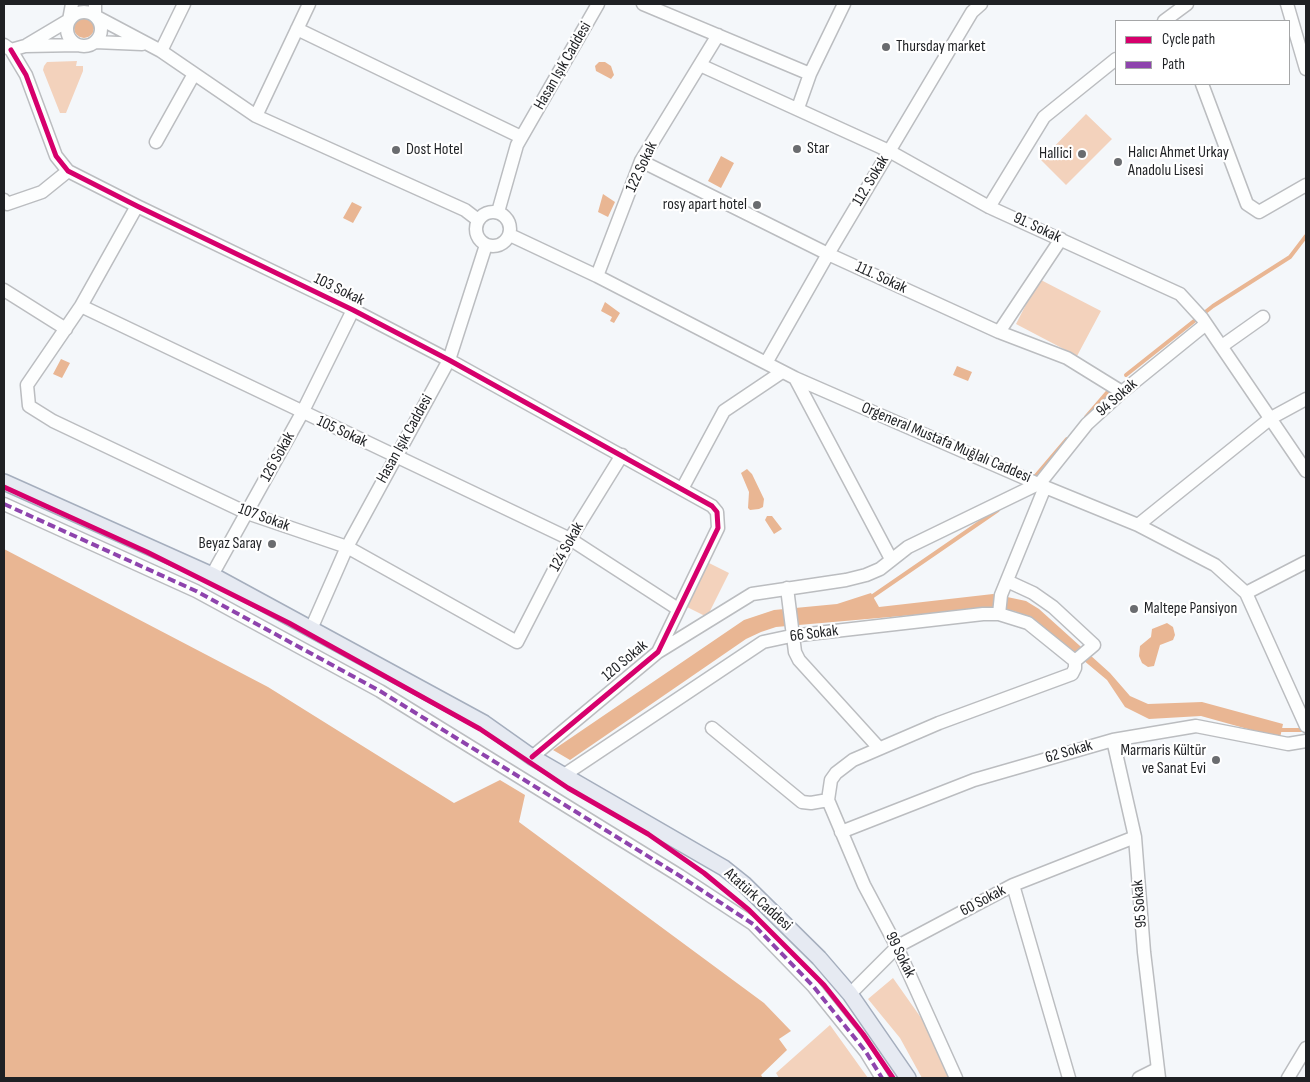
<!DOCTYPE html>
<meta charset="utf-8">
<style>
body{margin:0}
#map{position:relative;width:1310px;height:1082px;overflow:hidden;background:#f4f7fa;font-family:"Sofia Sans Condensed",sans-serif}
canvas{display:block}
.frame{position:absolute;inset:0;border:5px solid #1f2124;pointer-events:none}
.legend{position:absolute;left:1115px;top:20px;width:175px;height:65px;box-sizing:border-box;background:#fff;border:1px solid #a5a6a7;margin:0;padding:6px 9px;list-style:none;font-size:15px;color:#1f2124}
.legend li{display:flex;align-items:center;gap:10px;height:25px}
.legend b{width:25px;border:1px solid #a5a6a7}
</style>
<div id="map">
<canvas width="1310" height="1082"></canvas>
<div class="frame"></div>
<ul class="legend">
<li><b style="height:6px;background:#d6006c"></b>Cycle path</li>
<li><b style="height:6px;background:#8e44ad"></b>Path</li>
</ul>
</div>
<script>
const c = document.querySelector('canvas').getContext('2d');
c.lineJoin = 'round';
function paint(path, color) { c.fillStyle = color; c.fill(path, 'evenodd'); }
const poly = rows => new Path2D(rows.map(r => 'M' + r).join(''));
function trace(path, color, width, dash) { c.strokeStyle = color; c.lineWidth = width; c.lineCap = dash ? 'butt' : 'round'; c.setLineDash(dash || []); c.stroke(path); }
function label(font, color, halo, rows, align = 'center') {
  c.font = font + ' "Sofia Sans Condensed",sans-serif'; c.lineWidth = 4.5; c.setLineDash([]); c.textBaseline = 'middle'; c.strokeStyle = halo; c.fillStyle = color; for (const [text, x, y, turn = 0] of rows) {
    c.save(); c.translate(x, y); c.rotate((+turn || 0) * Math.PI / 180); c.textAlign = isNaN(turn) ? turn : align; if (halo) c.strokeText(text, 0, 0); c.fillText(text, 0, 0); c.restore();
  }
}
const green = poly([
 [77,61,76,66,83,66,83,71,66,113,60,113,43,70,44,66,47,62],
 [1086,114,1112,139,1066,185,1041,160],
 [1039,279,1101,311,1077,356,1016,324],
 [705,561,729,573,707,617,683,605],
 [893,978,931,1032,952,1078,922,1078,900,1038,868,999],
 [830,1025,868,1078,779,1078,776,1073]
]);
const water = poly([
 '74 28a10 10 0 1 1 20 0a10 10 0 1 1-20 0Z',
 [599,62,605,62,611,66,614,75,611,79,596,71,595,66],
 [721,156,734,163,721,188,708,181],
 [603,194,615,202,608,217,598,212],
 [352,202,362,207,353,223,343,218],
 [605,302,620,313,614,323,610,321,612,317,601,311],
 [61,359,70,363,62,378,53,374],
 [957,366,972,372,968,381,953,375],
 [747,469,752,474,764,499,763,507,759,509,750,510,748,508,749,492,741,473],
 [767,516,772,516,782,529,774,534,765,520],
 [4,549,268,687,454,803,500,780,525,795,519,822,764,1003,791,1031,779,1039,787,1050,761,1075,763,1078,4,1078],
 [871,593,879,607,993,594,1026,601,1039,609,1110,673,1130,696,1148,704,1202,702,1272,721,1283,724,1280,738,1201,716,1149,719,1125,707,1107,680,1034,619,1014,611,993,608,776,627,761,632,746,639,570,760,553,750,744,620,774,610,837,604],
 [1167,623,1173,627,1175,635,1173,640,1160,645,1154,666,1148,667,1142,663,1139,656,1140,646,1151,637,1152,629]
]);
const stream = poly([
 [1126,375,1213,306,1290,257,1306,236],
 [1086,417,1111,388],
 [1033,479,1067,439],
 [870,598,998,510],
 [1279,730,1306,730]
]);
const minor = poly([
 [95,4,95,16,161,51,256,116,465,210,478,220],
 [643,4,810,74],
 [1287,4,1306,69],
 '67 29a17 17 0 1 1 34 0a17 17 0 1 1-34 0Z',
 [1164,21,1187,4],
 [297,29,521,137],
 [95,42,142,44],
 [4,45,11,50,25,46,78,45],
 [27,45,69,20,72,4],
 [11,50,26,75,56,156,68,171,137,206,353,310,449,360,712,506,717,512,718,528,658,652,532,757],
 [161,51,184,4],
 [700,65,889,151,989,207,1180,294,1202,318,1306,471],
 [1202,84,1247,204,1259,212,1306,185],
 [798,108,810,74,844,4],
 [256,116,309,4],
 [156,142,194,74],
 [641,161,828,254,999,332,1067,358,1122,392],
 [4,200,7,204,42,192,68,171],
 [137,206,81,306,27,385,29,406,53,421,247,513,347,547,517,642,570,539,622,455],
 [989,207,1044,117,1116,59],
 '476 229a17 17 0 1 1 34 0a17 17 0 1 1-34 0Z',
 [498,212,517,145,598,4],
 [510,235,597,276,795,378,1045,487,1138,525,1215,565,1246,593,1306,726],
 [597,276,641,161,718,35],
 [4,290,66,329],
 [81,306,570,539,678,609],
 [999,332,1061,239],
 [1222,346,1263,317],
 [766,363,828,254,972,12,981,4],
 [795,378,891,559],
 [682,489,724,411,782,372],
 [4,504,196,591,380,691,680,876,753,924,813,986,866,1052,882,1078],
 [1138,525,1271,418,1306,399],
 [212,575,302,413,353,310],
 [1007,581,1033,593,1053,607,1094,645,1075,661],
 [787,588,795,652,799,660,879,748],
 [1246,593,1306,562],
 [999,614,1001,595,1045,487],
 [311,629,347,547,449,360,486,245],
 [658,652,752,594,846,580,866,575,880,569,908,547,1040,483,1087,424,1122,392,1206,324],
 [712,728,802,802,811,803,828,800],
 [1113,740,1135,837,1144,952,1159,1078],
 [564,775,763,642,791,636,983,614,999,614,1028,623,1075,661,1075,668,1072,674,939,723,853,760,836,773,831,780,828,800,864,885,897,947,956,1078],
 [841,832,974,780,1113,740,1196,726,1288,744,1306,741],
 [1013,885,1069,1078],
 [850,994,898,946,1013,885,1135,837],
 [1139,1078,1157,1069],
 [1288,1078,1306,1048]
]);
const major = poly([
 [4,482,212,575,484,723,532,757,724,868,744,884,819,958,850,994,908,1078]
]);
const quiet = poly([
 [4,504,196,591,380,691,680,876,753,924,813,986,866,1052,882,1078]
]);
const cycleway = poly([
 [11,50,26,75,56,156,68,171,137,206,353,310,449,360,712,506,717,512,718,528,658,652,532,757],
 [4,487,147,552,289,623,480,729,568,788,648,834,704,873,749,910,824,985,863,1034,893,1078]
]);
const markers = [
 [886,47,5,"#6a6c6f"],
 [797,149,5,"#6a6c6f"],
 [396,150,5,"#6a6c6f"],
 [1082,154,5,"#6a6c6f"],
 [1118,162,5,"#6a6c6f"],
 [757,205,5,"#6a6c6f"],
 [272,544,5,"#6a6c6f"],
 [1134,609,5,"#6a6c6f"],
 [1216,760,5,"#6a6c6f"]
];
const poiNames = [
 ["Thursday market",896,47],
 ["Star",807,149],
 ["Dost Hotel",406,150],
 ["Halıcı Ahmet Urkay",1128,153],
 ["Anadolu Lisesi",1128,171],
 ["Hallici",1072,154,"right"],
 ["rosy apart hotel",747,205,"right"],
 ["Beyaz Saray",262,544,"right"],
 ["Maltepe Pansiyon",1144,609],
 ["Marmaris Kültür",1206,751,"right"],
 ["ve Sanat Evi",1206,769,"right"]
];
const streetNames = [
 ["Hasan Işık Caddesi",563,66,-60],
 ["122 Sokak",642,167,-65],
 ["112. Sokak",871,181,-59],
 ["91. Sokak",1037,228,25],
 ["111. Sokak",881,278,25],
 ["103 Sokak",339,290,26],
 ["94 Sokak",1117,398,-41],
 ["105 Sokak",342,432,25],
 ["Hasan Işık Caddesi",405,439,-61],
 ["Orgeneral Mustafa Muğlalı Caddesi",946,443,23],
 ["126 Sokak",278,457,-61],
 ["107 Sokak",264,518,20],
 ["124 Sokak",567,547,-61],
 ["66 Sokak",814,634,-7],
 ["120 Sokak",625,661,-40],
 ["62 Sokak",1069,752,-16],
 ["Atatürk Caddesi",758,900,42],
 ["60 Sokak",983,901,-28],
 ["95 Sokak",1140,904,-95],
 ["99 Sokak",900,955,64]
];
paint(green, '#f3d2bc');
paint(water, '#e9b693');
trace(stream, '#e9b693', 4);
trace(minor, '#bbbdc0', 15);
trace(major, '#a5aebd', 18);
trace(minor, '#fdfefe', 12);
trace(major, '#e6eaf2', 15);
trace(quiet, '#8e44ad', 4, [8, 4]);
trace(cycleway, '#d6006c', 5);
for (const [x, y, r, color] of markers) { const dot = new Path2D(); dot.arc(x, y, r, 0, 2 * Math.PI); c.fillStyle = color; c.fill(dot); trace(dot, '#fff', 2); }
label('16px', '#1f2124', '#fff', poiNames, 'left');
label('16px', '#1f2124', '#fff', streetNames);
</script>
